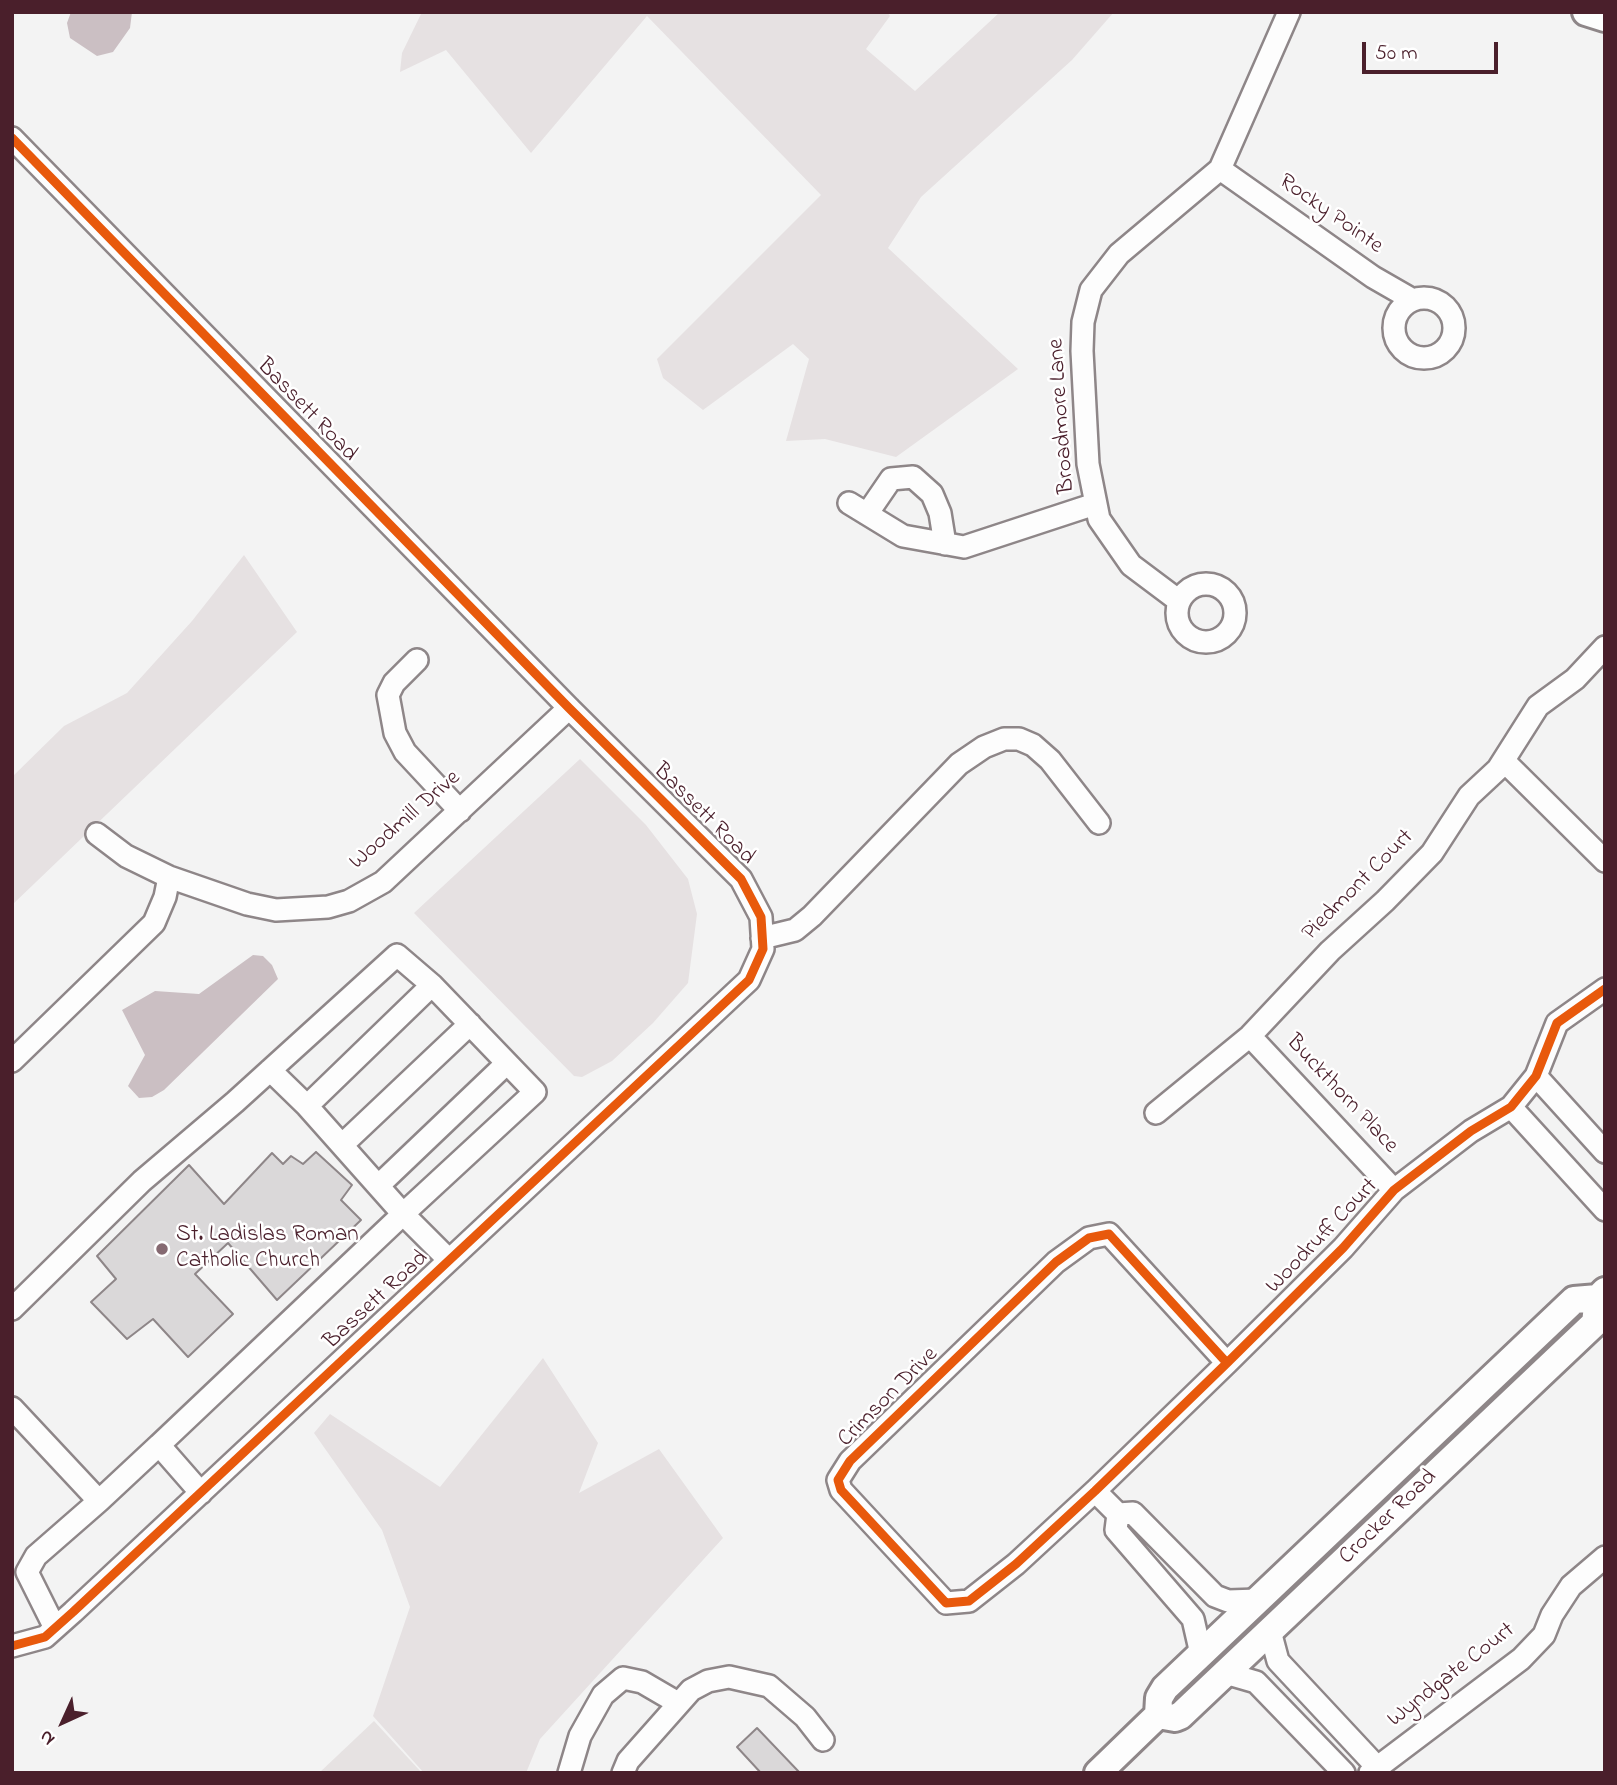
<!DOCTYPE html>
<style>
body{margin:0}
#map{position:relative;width:1617px;height:1785px;overflow:hidden;background:#f3f3f3;font-family:"Indie Flower",sans-serif}
canvas{display:block}
.frame{position:absolute;inset:0;border:14px solid #4a1f2b;pointer-events:none}
.north{position:absolute;left:28px;top:1687px;width:70px;height:70px;-webkit-text-stroke:5px #fff;paint-order:stroke;rotate:225deg;font-size:19px;font-weight:700;line-height:28px;text-align:center;color:#4a1f2b}
.north::after{content:'';display:block;margin:auto;width:24px;height:32px;background:#4a1f2b;clip-path:polygon(50% 0,100% 100%,50% 72%,0 100%)}
.scale{position:absolute;left:1362px;top:42px;width:136px;height:32px;box-sizing:border-box;border:4px solid #4a1f2b;border-top:0;padding-left:9px;font-size:21px;line-height:24px;white-space:nowrap;color:#4a1f2b;-webkit-text-stroke:5px #fff;paint-order:stroke}
</style>
<div id="map">
<canvas width="1617" height="1785"></canvas>
<div class="frame"></div>
<div class="north">N</div>
<div class="scale">50 m</div>
</div>
<script>
const c = document.querySelector('canvas').getContext('2d');
c.lineJoin = 'round';
function paint(path, color) { c.fillStyle = color; c.fill(path, 'evenodd'); }
const poly = rows => new Path2D(rows.map(r => 'M' + r).join(''));
function trace(path, color, width, dash) { c.strokeStyle = color; c.lineWidth = width; c.lineCap = dash ? 'butt' : 'round'; c.setLineDash(dash || []); c.stroke(path); }
function label(font, color, halo, rows, align = 'center') {
  c.font = font + ' "Indie Flower",sans-serif'; c.lineWidth = 5; c.setLineDash([]); c.textBaseline = 'middle'; c.strokeStyle = halo; c.fillStyle = color; for (const [text, x, y, turn = 0] of rows) {
    c.save(); c.translate(x, y); c.rotate((+turn || 0) * Math.PI / 180); c.textAlign = isNaN(turn) ? turn : align; if (halo) c.strokeText(text, 0, 0); c.fillText(text, 0, 0); c.restore();
  }
}
const built = poly([
 [374,1721,422,1773,319,1773]
]);
const green = poly([
 [422,12,887,12,890,16,866,49,915,91,1000,12,1114,12,1072,60,921,197,888,248,1018,369,896,457,825,439,786,441,809,359,793,344,703,410,663,378,657,359,821,195,647,16,531,153,446,50,400,72,402,53],
 [244,555,297,632,12,905,12,777,64,726,127,693,192,621],
 [580,759,646,825,688,879,697,914,688,983,653,1023,612,1061,582,1077,574,1076,414,913],
 [543,1358,598,1443,579,1493,659,1449,723,1538,540,1739,526,1773,424,1773,373,1716,410,1607,382,1530,314,1433,330,1414,440,1487]
]);
const water = poly([
 [71,12,132,12,130,28,113,52,97,56,70,38,67,23],
 [253,955,263,956,272,965,278,979,164,1090,152,1097,139,1098,128,1086,145,1055,122,1010,155,991,199,994]
]);
const building = poly([
 [316,1152,352,1185,341,1200,361,1220,277,1300,228,1243,195,1274,233,1314,188,1357,153,1319,127,1339,91,1302,116,1279,97,1256,189,1165,224,1204,272,1153,283,1164,291,1156,303,1164,316,1152],
 [757,1728,800,1773,761,1773,737,1747,757,1728]
]);
const minor = poly([
 [12,138,569,708,741,879,761,917,763,949,749,980,73,1612,45,1637,12,1646],
 [1220,169,1373,277,1413,300],
 '1394 328a30 30 0 1 1 60 0a30 30 0 1 1-60 0Z',
 [849,503,903,536,964,547,1095,504],
 [867,514,891,479,913,477,932,494,940,513,945,544],
 '1177 613a29 29 0 1 1 58 0a29 29 0 1 1-58 0Z',
 [1179,601,1131,565,1099,519,1088,464,1082,351,1083,322,1091,290,1119,254,1220,169,1289,12],
 [417,660,394,683,388,695,395,733,405,752,460,811],
 [1504,761,1605,861],
 [97,834,126,856,169,877,247,904,276,910,328,907,349,901,383,882,569,708],
 [762,938,795,930,812,916,959,764,984,747,1004,739,1019,739,1033,745,1050,760,1099,823],
 [1250,1036,1394,1190],
 [12,1061,154,923,165,897,169,877],
 [1536,1076,1605,1152],
 [307,1106,432,985],
 [1511,1107,1605,1210],
 [1156,1113,1250,1036,1330,951,1385,901,1432,853,1469,796,1498,769,1538,706,1575,679,1605,647],
 [342,1145,470,1024],
 [378,1186,507,1063],
 [12,1309,142,1181,235,1102,397,955,432,985,535,1092,403,1214,449,1260],
 [1227,1363,1109,1234,1089,1238,1056,1262,850,1461,838,1480,841,1490,946,1603,969,1601,1016,1564,1095,1491,1227,1363,1343,1248,1394,1190,1471,1131,1511,1107,1536,1076,1557,1023,1605,989],
 [12,1408,99,1501,159,1445,201,1493],
 [159,1445,403,1214,307,1106,270,1070],
 [1095,1491,1118,1514,1133,1513,1215,1596,1228,1601,1258,1600],
 [1118,1514,1116,1530,1193,1619,1201,1654],
 [55,1628,27,1572,36,1556,99,1501],
 [1270,1631,1278,1661,1377,1767],
 [1225,1673,1256,1682,1344,1773],
 [569,1773,580,1736,603,1695,623,1678,642,1682,678,1703],
 [623,1773,628,1761,691,1690,708,1681,729,1677,769,1686,805,1717,823,1740],
 [1370,1773,1521,1659,1544,1635,1552,1615,1571,1586,1605,1557]
]);
const major = poly([
 [1586,12,1605,18],
 [1158,1715,1175,1718,1180,1716,1595,1323,1598,1298],
 [1098,1773,1158,1715,1159,1698,1165,1688,1574,1300,1598,1298,1605,1291]
]);
const cycleway = poly([
 [12,138,569,708,741,879,761,917,763,949,749,980,73,1612,45,1637,12,1646],
 [1227,1363,1109,1234,1089,1238,1056,1262,850,1461,838,1480,841,1490,946,1603,969,1601,1016,1564,1095,1491,1227,1363,1343,1248,1394,1190,1471,1131,1511,1107,1536,1076,1557,1023,1605,989]
]);
const markers = [
 [162,1249,7,"#856971"]
];
const streetNames = [
 ["Rocky Pointe",1330,215,35],
 ["Bassett Road",306,411,46],
 ["Broadmore Lane",1063,416,-94],
 ["Bassett Road",703,815,45],
 ["Woodmill Drive",406,821,-41],
 ["Piedmont Court",1359,886,-45],
 ["Buckthorn Place",1341,1095,47],
 ["Woodruff Court",1323,1237,-46],
 ["Bassett Road",377,1301,-43],
 ["Crimson Drive",889,1398,-45],
 ["Crocker Road",1389,1518,-44],
 ["Wyndgate Court",1452,1676,-38]
];
const poiNames = [
 ["St. Ladislas Roman",176,1236],
 ["Catholic Church",176,1262]
];
paint(built, '#e6e2e2');
paint(green, '#e6e1e2');
paint(water, '#cbbfc3');
paint(building, '#dad8d9');
trace(building, '#8e8688', 2);
trace(minor, '#8e8688', 26);
trace(major, '#8e8688', 32);
trace(minor, '#fdfdfd', 21);
trace(major, '#fdfdfd', 26);
trace(cycleway, '#e8590c', 9);
for (const [x, y, r, color] of markers) { const dot = new Path2D(); dot.arc(x, y, r, 0, 2 * Math.PI); c.fillStyle = color; c.fill(dot); trace(dot, '#fff', 2.5); }
label('23px', '#4a1f2b', '#fff', streetNames);
label('23px', '#4a1f2b', '#fff', poiNames, 'left');
</script>
